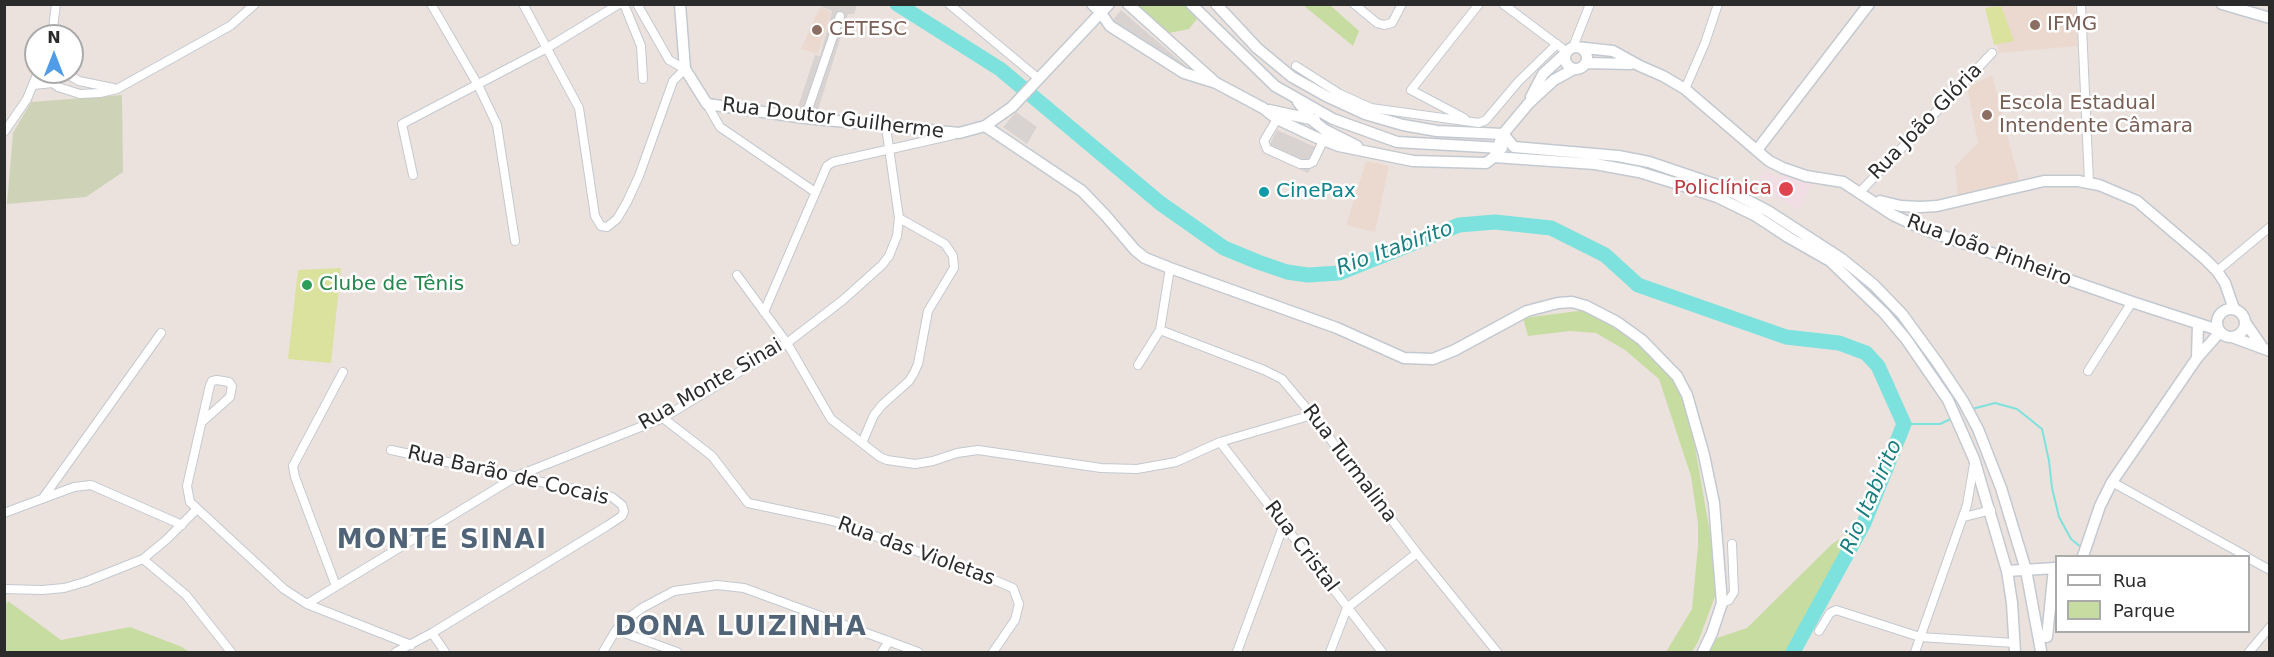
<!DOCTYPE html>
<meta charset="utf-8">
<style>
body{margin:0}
#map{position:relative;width:2274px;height:657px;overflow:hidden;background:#ebe2de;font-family:"DejaVu Sans",sans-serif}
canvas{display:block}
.frame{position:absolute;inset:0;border:6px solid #2b2b2b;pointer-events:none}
.legend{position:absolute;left:2055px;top:555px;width:195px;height:78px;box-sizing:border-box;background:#fff;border:2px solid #aaa;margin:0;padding:8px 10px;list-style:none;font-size:18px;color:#2b2b2b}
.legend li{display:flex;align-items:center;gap:12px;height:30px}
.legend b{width:30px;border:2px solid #aaa}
.north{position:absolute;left:24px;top:24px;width:60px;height:60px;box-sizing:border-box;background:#fff;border:2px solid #aaa;border-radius:50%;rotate:0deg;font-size:16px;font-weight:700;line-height:24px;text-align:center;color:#2b2b2b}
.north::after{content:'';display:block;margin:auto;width:21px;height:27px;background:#509ce6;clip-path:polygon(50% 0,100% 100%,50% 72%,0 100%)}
</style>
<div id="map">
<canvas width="2274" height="657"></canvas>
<div class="frame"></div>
<ul class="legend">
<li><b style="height:8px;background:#fff"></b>Rua</li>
<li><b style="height:16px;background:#c7dca1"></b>Parque</li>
</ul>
<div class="north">N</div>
</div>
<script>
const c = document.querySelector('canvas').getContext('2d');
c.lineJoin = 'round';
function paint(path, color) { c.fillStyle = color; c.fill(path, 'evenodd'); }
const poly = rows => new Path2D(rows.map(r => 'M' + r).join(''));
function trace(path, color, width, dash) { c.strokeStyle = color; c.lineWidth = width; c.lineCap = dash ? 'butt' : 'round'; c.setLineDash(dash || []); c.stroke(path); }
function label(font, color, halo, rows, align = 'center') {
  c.font = font + ' "DejaVu Sans",sans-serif'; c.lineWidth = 5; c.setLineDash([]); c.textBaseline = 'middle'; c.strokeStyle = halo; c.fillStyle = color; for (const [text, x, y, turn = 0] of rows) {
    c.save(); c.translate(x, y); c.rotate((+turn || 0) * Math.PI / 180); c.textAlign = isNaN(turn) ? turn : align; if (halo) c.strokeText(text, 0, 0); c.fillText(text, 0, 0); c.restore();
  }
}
const education = poly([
 [1988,5,2075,5,2078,46,1999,53],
 [820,7,831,12,818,54,801,49],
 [1992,75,2020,184,1958,197,1955,166,1978,143,1967,87],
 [1366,161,1389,166,1375,232,1346,225]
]);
const medical = poly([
 [1764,170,1779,179,1781,173,1813,181,1799,210,1755,185]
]);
const green = poly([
 [1136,5,1184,5,1197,19,1189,29,1169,33],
 [1303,5,1330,5,1359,31,1353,46],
 [1586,310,1636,341,1674,377,1688,406,1711,539,1716,594,1698,642,1692,652,1666,652,1692,609,1698,546,1698,523,1691,476,1659,379,1625,350,1596,333,1570,331,1528,336,1523,318],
 [1864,523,1793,652,1708,652,1717,638,1747,628,1832,544],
 [8,601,61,640,130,627,182,647,189,652,5,652,5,607]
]);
const cemetery = poly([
 [122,95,123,172,86,197,7,204,13,133,31,102]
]);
const pitch = poly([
 [2001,6,2014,41,1994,45,1985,8],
 [341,268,331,363,288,359,298,270]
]);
const plaza = poly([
 [821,5,857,5,854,14,848,14,816,116,796,113,815,55,820,56,832,11,820,6],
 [1121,10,1194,73,1111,22],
 [1016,112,1037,127,1027,144,1003,127],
 [1277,130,1320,149,1308,173,1265,154]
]);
const stream = poly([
 [1972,409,1995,403,2017,409,2042,429,2049,461,2052,488,2059,517,2071,539,2082,548],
 [1904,424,1940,424,1953,418]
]);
const river = poly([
 [897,4,1000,69,1160,203,1224,248,1258,262,1287,272,1308,275,1339,273,1459,225,1495,222,1551,228,1605,255,1638,285,1786,337,1839,343,1866,353,1878,366,1904,424,1864,523,1793,652]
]);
const street = poly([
 [431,4,478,85,497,125,515,241],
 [523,4,579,108,595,216,601,226,607,227,617,219,627,202,639,176,673,81,685,69,669,60,637,4],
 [624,4,641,46,643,79],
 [949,4,1039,79],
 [1354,4,1377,23,1384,25,1392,23,1402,4],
 [1503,4,1567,52],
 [2081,4,2089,182],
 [52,36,56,4],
 [1573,47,1590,4],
 [1296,66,1340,94,1371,108,1479,123,1486,120,1518,82,1557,44],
 [50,72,53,83,58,87,80,94,100,93,117,89,230,26,255,4],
 [64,72,79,81,113,88],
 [33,85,53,83,65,73],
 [1685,89,1705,43,1718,4],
 [707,104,720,127,815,192],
 [805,118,840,16],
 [1464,118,1411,90,1479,4],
 [1277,119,1264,141,1267,149,1300,164,1309,164,1313,162,1323,141],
 [5,131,27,99,38,72],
 [413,175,402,124,547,48,619,4],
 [1860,192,1992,53],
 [2217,271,2270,227],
 [737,275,787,343,831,419,880,457,887,460,915,464,933,461,957,453,978,450,1101,468,1137,469,1176,462,1220,442,1312,415],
 [764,312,827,166,833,162,953,135],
 [1160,330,1264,370,1282,379,1312,415,1417,553,1497,652],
 [1138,365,1160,330,1170,268],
 [2088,371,2132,302],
 [663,418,712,456,748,503,833,521,980,574,1013,588,1019,604,1015,620,993,652],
 [203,421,230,397,232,386,229,382,217,380,212,381,210,385,187,486,190,502,284,589,307,604,411,645],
 [1220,442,1382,652],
 [862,443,874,415,882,405,909,381,914,373,918,364,928,311,954,268,953,256,945,244,899,218],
 [391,450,612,497,622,505,624,511,622,516,607,526,432,633,396,652],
 [2112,482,2246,556],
 [43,498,161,333],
 [4,513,74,487,91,485,182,525],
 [1964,517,1991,510],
 [2248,558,2270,570],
 [143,559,186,595,231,652],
 [336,586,295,477,293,466,343,372],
 [4,589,42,590,64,588,85,582,143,559,166,540,197,509],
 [1722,603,1729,600,1734,592,1732,544],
 [307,604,517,476,663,418,787,343,843,300,882,265,889,256,897,236,899,218,886,127],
 [616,630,677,652],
 [1819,631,1830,613,1836,610,1920,637,2014,643],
 [432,633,445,652],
 [603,652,616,630,627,619,642,608,674,591,717,585,744,588,918,652],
 [882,652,889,641],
 [1237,652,1284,524],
 [1330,652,1347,608,1417,553],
 [1915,652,1967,505,1974,464],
 [2249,652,2270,627]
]);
const secondary = poly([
 [680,4,685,69,707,104,805,118,959,133,985,126,1012,107,1109,4],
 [1092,4,1101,13,1110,26,1184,73,1213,82],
 [1128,4,1216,83,1263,108,1277,119,1315,137,1339,146,1413,161,1486,163,1494,157,1503,134,1529,103,1554,80,1574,69],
 [1191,4,1275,86,1333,119,1397,142,1502,148],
 [1216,4,1257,48,1292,77,1326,96,1365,114,1403,125,1437,131,1503,134,1514,147,1618,156,1649,162,1720,186,1768,211,1842,259,1874,285,1902,314,1937,362,1963,401,1978,429,2001,488,2026,570,2041,651],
 [2222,4,2270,18],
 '1565 58a11 11 0 1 1 22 0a11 11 0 1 1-22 0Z',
 [1576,47,1613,51,1640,66,1663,76,1685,89,1769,161,1783,168,1806,176,1843,182,1893,215,1923,229,2132,302,2218,330],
 [1587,63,1631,64],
 [1531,97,1543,74,1567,52],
 [1298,102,1312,120,1325,130,1357,146],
 [1269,110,1315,120],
 [985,126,1082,191,1106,216,1135,250,1145,258,1170,268,1337,328,1404,358,1433,359,1455,350,1527,311,1558,303,1572,302,1586,306,1617,322,1642,340,1677,376,1687,395,1704,455,1714,503,1722,603,1712,633,1703,652],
 [1757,150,1869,4],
 [1494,157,1595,164,1639,172,1678,184,1717,197,1756,216,1788,237,1830,261,1884,313,1906,339,1948,400,1974,459,2007,571,2012,603,2015,652],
 [1880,201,1901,206,1920,207,1937,206,2044,181,2078,181,2099,185,2137,201,2205,259,2217,271,2225,283,2234,309],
 '2217 323a14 14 0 1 1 28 0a14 14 0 1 1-28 0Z',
 [2245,322,2263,348],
 [2232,337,2270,351],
 [2197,358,2198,325],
 [2083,556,2100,506,2112,482,2197,358,2220,332],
 [2007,571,2056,568],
 [2047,637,2054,568]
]);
const markers = [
 [2035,25,6,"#8d6e63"],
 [817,30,6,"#8d6e63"],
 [1987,115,6,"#8d6e63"],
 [1786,189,8,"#e0444e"],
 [1264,192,6,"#0f9aa8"],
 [307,285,6,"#2e9e5b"]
];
const educationNames = [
 ["IFMG",2047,25],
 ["CETESC",829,30],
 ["Escola Estadual",1999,104],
 ["Intendente Câmara",1999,127]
];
const streetNames = [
 ["Rua Doutor Guilherme",833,119,7],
 ["Rua João Glória",1926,122,-46],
 ["Rua João Pinheiro",1989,251,20],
 ["Rua Monte Sinai",711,385,-30],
 ["Rua Turmalina",1349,464,53],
 ["Rua Barão de Cocais",508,476,13],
 ["Rua Cristal",1301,547,53],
 ["Rua das Violetas",916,552,20]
];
const healthNames = [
 ["Policlínica",1772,189]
];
const cultureNames = [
 ["CinePax",1276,192]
];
const leisureNames = [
 ["Clube de Tênis",319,285]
];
const waterNames = [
 ["Rio Itabirito",1395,249,-20],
 ["Rio Itabirito",1872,497,-66]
];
const districtNames = [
 ["MONTE SINAI",442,541],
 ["DONA LUIZINHA",741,628]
];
paint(education, '#ebd9d0');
paint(medical, '#f1dde4');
paint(green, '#c7dca1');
paint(cemetery, '#ced3b7');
paint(pitch, '#dae29e');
paint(plaza, '#d8d3d1');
trace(stream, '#7de2dd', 2);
trace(river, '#7de2dd', 15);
trace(street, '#c3c9d0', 10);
trace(secondary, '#c3c9d0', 13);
trace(street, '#fff', 8);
trace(secondary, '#fff', 10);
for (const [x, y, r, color] of markers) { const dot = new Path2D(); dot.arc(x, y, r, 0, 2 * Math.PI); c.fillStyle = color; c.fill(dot); trace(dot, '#fff', 2); }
label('20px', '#785e54', '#fff', educationNames, 'left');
label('20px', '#2b2b2b', '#fff', streetNames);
label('20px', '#be3a42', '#fff', healthNames, 'right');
label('20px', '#0d838f', '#fff', cultureNames, 'left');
label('20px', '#27864d', '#fff', leisureNames, 'left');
label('italic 21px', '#1b7e81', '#fff', waterNames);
c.letterSpacing = '1.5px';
label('bold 26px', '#506377', '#fff', districtNames);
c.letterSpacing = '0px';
</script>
